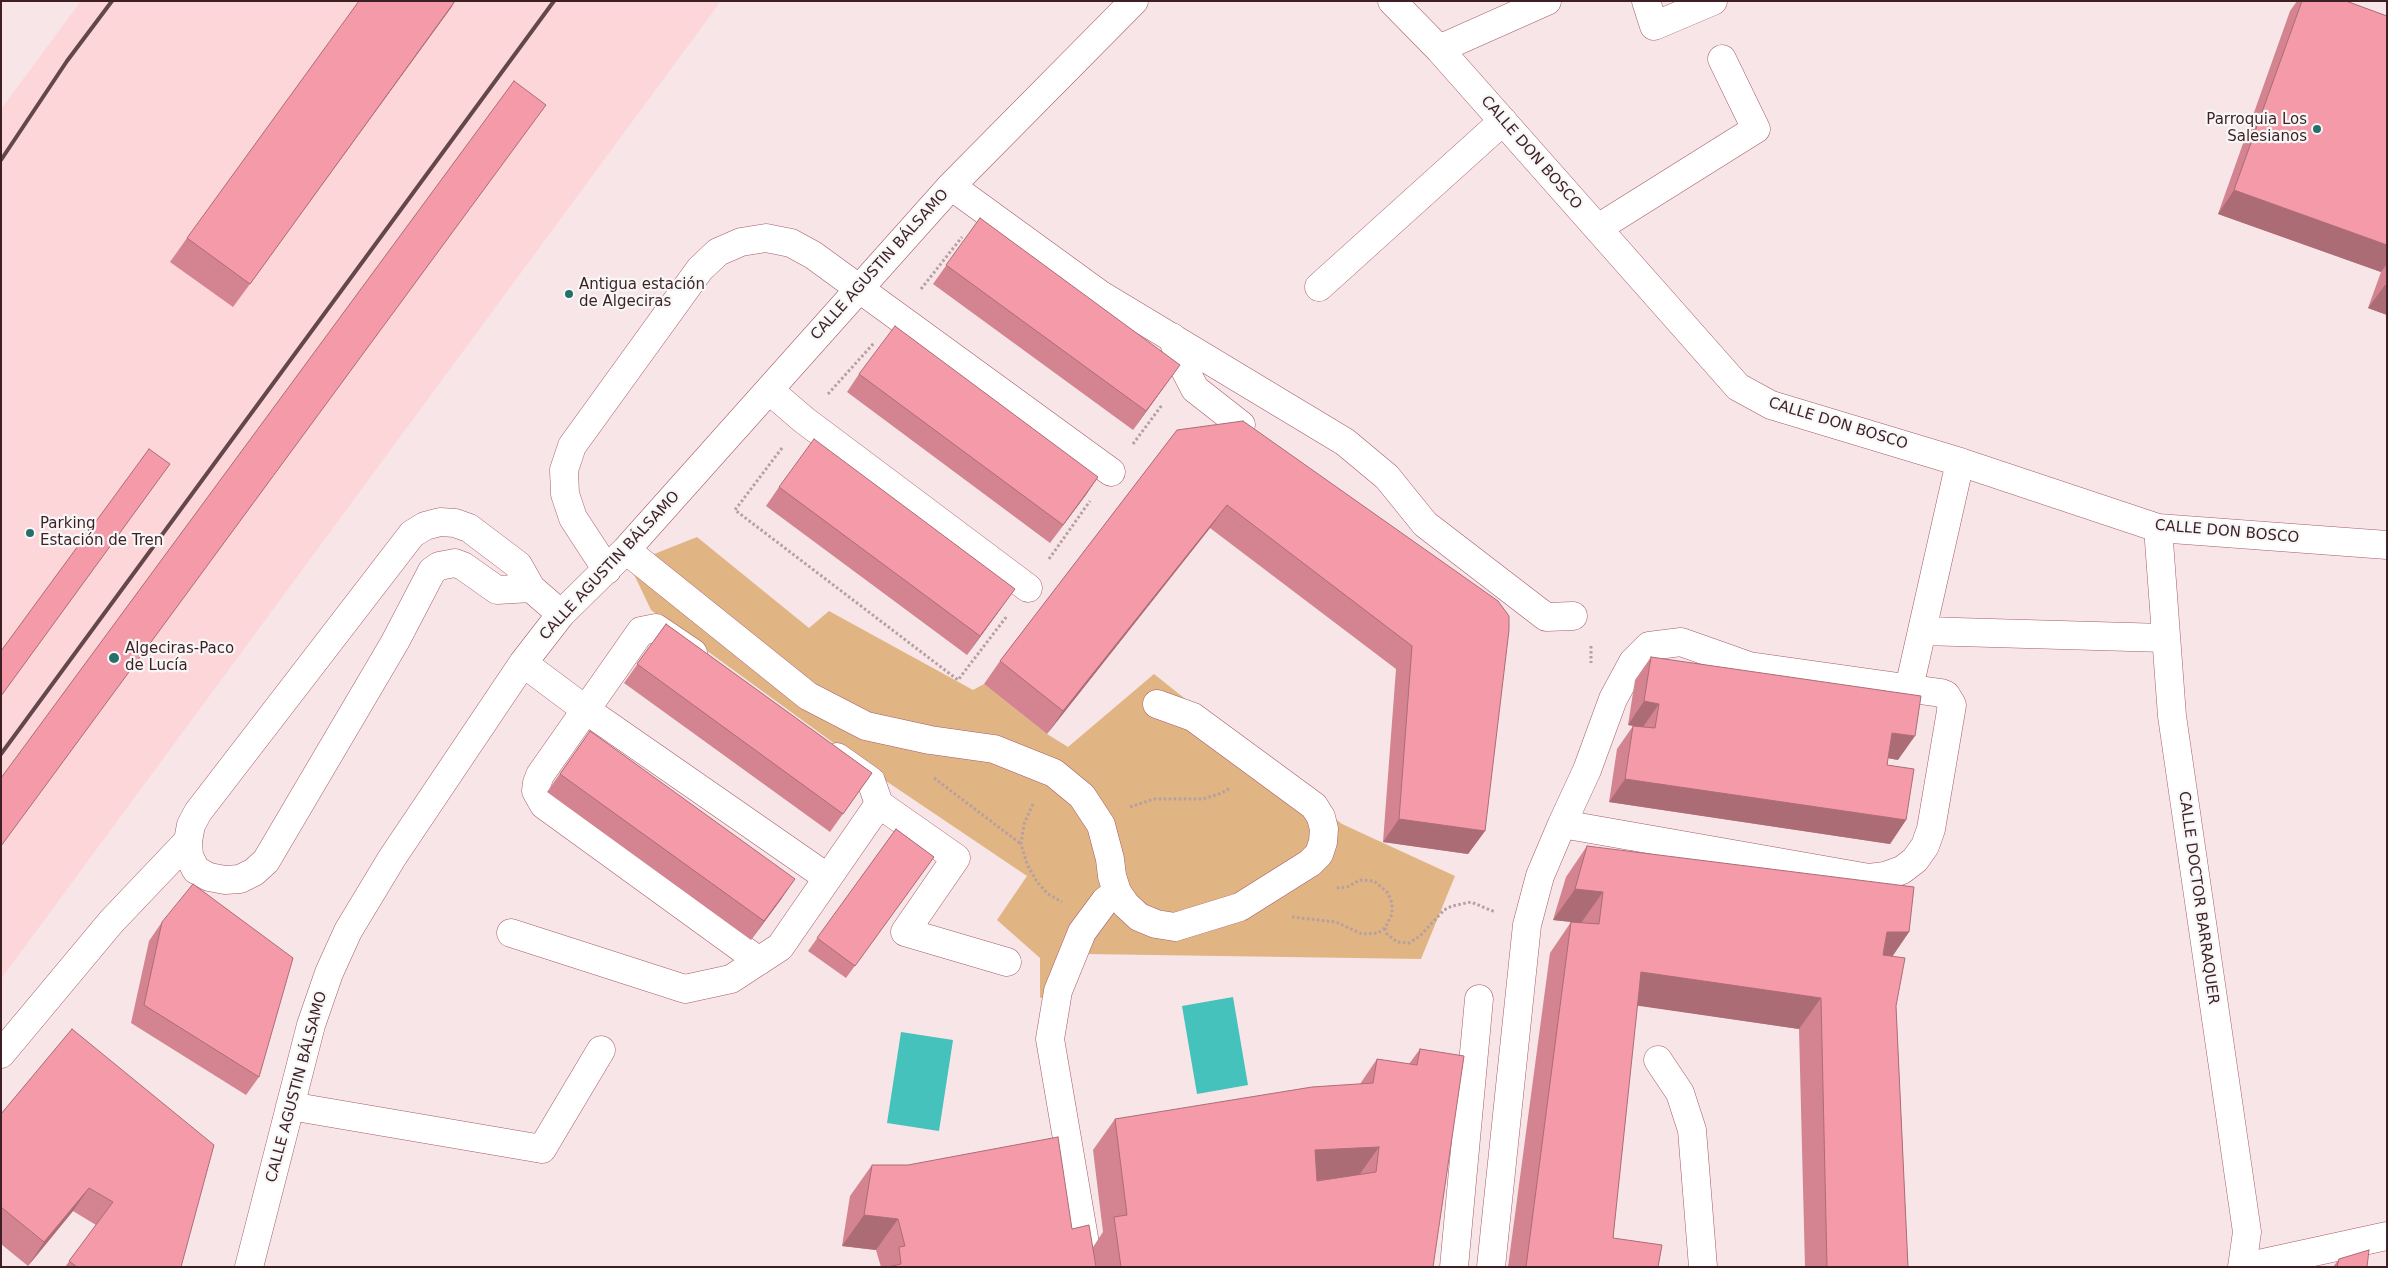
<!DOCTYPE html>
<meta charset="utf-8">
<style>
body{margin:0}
#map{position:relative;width:2388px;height:1268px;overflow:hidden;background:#f7e5e7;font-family:"DejaVu Sans",sans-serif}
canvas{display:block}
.frame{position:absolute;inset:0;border:2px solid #3e1f24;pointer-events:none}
</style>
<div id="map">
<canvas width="2388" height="1268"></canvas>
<div class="frame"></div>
</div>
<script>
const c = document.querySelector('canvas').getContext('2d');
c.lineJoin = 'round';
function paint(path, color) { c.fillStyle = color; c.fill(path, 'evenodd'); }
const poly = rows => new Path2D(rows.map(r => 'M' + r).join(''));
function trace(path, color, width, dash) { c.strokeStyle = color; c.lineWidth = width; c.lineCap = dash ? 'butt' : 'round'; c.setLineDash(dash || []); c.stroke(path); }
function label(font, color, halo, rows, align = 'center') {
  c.font = font + ' "DejaVu Sans",sans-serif'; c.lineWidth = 4.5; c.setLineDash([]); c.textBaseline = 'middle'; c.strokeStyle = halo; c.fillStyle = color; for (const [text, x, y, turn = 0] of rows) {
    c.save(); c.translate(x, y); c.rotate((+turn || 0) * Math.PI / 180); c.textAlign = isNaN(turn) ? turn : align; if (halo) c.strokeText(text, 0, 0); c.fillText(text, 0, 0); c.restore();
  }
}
const built = poly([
 [81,1,721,1,1,979,1,109]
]);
const green = poly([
 [697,537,809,628,829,611,973,690,984,684,1047,734,1068,747,1154,674,1342,824,1455,876,1421,959,1086,954,1072,991,1040,998,1040,958,997,920,1027,876,883,779,651,610,629,564]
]);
const water = poly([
 [1233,997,1248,1085,1197,1094,1182,1006],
 [901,1032,953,1040,939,1131,887,1123]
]);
const path = poly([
 [921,289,962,237],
 [828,394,874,343],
 [1133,444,1162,405],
 [782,448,735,510,958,680,1007,616],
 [1049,559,1090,501],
 [1591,646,1591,663],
 [934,778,1021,844],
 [1033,804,1024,824,1021,844,1027,864,1037,882,1048,894,1062,902],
 [1130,807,1154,799,1203,799,1222,793,1230,788],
 [1292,917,1336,922,1362,934,1378,933,1385,928,1392,914,1392,903,1388,893,1380,886,1374,881,1360,880,1347,887,1336,888],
 [1385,928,1387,934,1397,942,1409,943,1420,936,1444,910,1452,906,1471,902,1495,912]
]);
const minor = poly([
 [1392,1,1439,49,1738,387,1771,405,1960,462,2158,528,2387,545],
 [1646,1,1654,26,1713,1],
 [1439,49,1547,1],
 [951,186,1101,295,1345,442,1387,477,1425,524,1546,617,1573,616],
 [1598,228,1756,129,1722,59],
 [1319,287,1503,121],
 [1172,337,1181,362,1195,389,1241,425],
 [769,390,804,420,1028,588],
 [2158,528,2172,716,2247,1232,2242,1267],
 [626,550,808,696,866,726,930,740,994,749,1054,773,1082,796,1101,825,1110,859,1112,876,1117,892,1126,905,1139,917,1156,924,1175,927,1240,907,1310,863,1319,854,1323,842,1324,829,1321,817,1314,806,1193,717,1157,704],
 [607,570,573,518,565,494,564,470,572,446,700,269,718,252,741,242,766,238,791,243,813,255,1111,472],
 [531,588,497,590,463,566,455,563,439,566,432,571,395,642,266,861,254,872,240,879,225,880,209,877,196,870,189,856,188,841,191,825,198,812,412,534,425,526,440,522,455,523,469,528,518,565,531,588,561,614],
 [1922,631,2165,638],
 [693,653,656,628,641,631,540,775,537,783,536,791,544,805,759,961],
 [523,663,586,710,828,878],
 [1909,688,1960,462],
 [837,757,871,781,879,804],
 [511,933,685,989,731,979,780,947,879,804,956,858,905,932,1007,962],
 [1,1054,111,922,188,841],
 [1658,1060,1680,1093,1692,1130,1703,1267],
 [290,1106,542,1149,601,1050],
 [249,1267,311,1025,329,973,348,931,392,858,523,663,561,614,626,550,951,186,1134,1],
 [1089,1267,1050,1039,1058,991,1082,932,1105,901,1117,892],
 [1454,1267,1479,999],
 [1491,1267,1527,925,1540,876,1562,824,1587,770,1613,699,1633,662,1649,646,1681,642,1749,666,1941,693,1946,695,1952,705,1931,829,1925,846,1915,860,1902,870,1885,876,1869,878,1562,824]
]);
const major = poly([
 [2245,1267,2387,1236]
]);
const rail = poly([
 [1,160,67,61,112,1],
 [1,754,554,1]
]);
const wall = poly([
 [455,1,233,307,170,262,187,238],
 [2297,1,2346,1,2387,16,2387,315,2368,308,2381,272,2218,214,2290,11],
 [980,218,1167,383,1133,430,933,284],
 [859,374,1098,477,1050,543,847,392],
 [1177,430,1498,601,1485,831,1468,854,1383,842,1396,669,1210,528,1047,734,984,684,1000,661],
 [779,487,1002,607,967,655,766,506],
 [666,624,872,773,830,832,624,683],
 [1651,657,1898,760,1888,758,1887,765,1906,820,1890,844,1609,802,1617,749,1633,726,1628,725,1635,680],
 [590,731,782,898,751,940,547,792],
 [896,829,934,857,846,978,808,951],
 [1587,846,1909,932,1892,956,1896,1006,1908,1267,1805,1267,1799,1029,1637,1005,1613,1238,1658,1267,1508,1267,1550,953,1571,922,1553,920,1566,877],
 [162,922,259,1077,246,1095,131,1023,149,941],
 [72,1029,181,1267,65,1267,96,1225,73,1211,28,1266,1,1244,1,1114],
 [1420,1049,1433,1267,881,1267,876,1250,842,1246,850,1196,872,1165,1093,1247,1103,1232,1093,1150,1115,1119,1360,1084,1377,1059,1409,1064],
 [2339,1259,2367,1267,2333,1267]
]);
const shadedWall = poly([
 [455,1,451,8,233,307,250,284],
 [2234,190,2387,245,2387,264,2381,272,2218,214],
 [2385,285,2387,285,2387,315,2368,308],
 [1180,365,1167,383,1133,430,1146,411],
 [1098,477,1086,495,1050,543,1063,525],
 [1227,505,1210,528,1047,734,1063,711],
 [1015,589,1002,607,967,655,980,636],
 [1644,701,1659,704,1643,727,1628,725],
 [1892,733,1915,736,1898,760,1876,756],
 [1625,779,1906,820,1890,844,1609,802],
 [1399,819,1485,831,1468,854,1383,842],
 [795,879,782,898,751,940,764,921],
 [1575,889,1603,892,1581,923,1553,920],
 [1887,932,1909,932,1888,963,1865,963],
 [1641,972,1821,998,1799,1029,1619,1003],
 [1379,1147,1357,1178,1293,1181,1315,1150],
 [89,1188,73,1211,28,1266,44,1242],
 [864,1215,898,1219,876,1250,842,1246]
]);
const building = poly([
 [359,1,455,1,250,284,187,238,359,1],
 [2302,1,2346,1,2387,16,2387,245,2234,190,2302,1],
 [514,81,546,105,1,846,1,778,514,81],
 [980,218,1180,365,1146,411,946,265,980,218],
 [895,326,1098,477,1063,525,859,374,895,326],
 [1243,421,1498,601,1509,616,1509,630,1485,831,1399,819,1412,646,1227,505,1063,711,1000,661,1177,430,1243,421],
 [814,439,1015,589,980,636,779,487,814,439],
 [149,449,170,464,1,696,1,651,149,449],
 [666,624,872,773,843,814,637,664,666,624],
 [1651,657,1921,696,1915,736,1892,733,1887,765,1914,769,1906,820,1625,779,1633,726,1655,728,1659,704,1644,701,1651,657],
 [590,731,795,879,764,921,560,774,590,731],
 [896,829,934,857,855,966,817,938,896,829],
 [1587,846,1914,887,1909,932,1887,932,1883,955,1905,958,1896,1006,1908,1267,1827,1267,1821,998,1641,972,1613,1238,1662,1245,1658,1267,1526,1267,1571,922,1599,924,1603,892,1575,889,1587,846],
 [193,884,293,958,259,1077,144,1005,162,922,193,884],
 [72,1029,214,1145,181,1267,77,1267,69,1261,113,1202,89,1188,44,1242,1,1207,1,1114,72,1029],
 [1420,1049,1464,1056,1433,1267,1121,1267,1114,1217,1127,1215,1115,1119,1312,1087,1373,1083,1377,1059,1417,1065,1420,1049],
 [1379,1147,1376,1172,1317,1181,1315,1150,1379,1147],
 [1058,1137,1072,1229,1089,1225,1096,1267,888,1267,901,1264,899,1247,905,1246,898,1219,864,1215,872,1165,908,1165,1058,1137],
 [2369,1250,2367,1267,2337,1267,2339,1259,2369,1250]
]);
const markers = [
 [2317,129,5,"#26706c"],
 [569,294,5,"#26706c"],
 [30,533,5,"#26706c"],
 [114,658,6,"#26706c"]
];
const poiNames = [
 ["Parroquia Los",2307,120,"right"],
 ["Salesianos",2307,137,"right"],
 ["Antigua estación",579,285],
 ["de Algeciras",579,302],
 ["Parking",40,524],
 ["Estación de Tren",40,541],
 ["Algeciras-Paco",125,649],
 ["de Lucía",125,666]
];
const streetNames = [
 ["CALLE DON BOSCO",1531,153,49],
 ["CALLE AGUSTIN BÁLSAMO",880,265,-48],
 ["CALLE DON BOSCO",1838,424,17],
 ["CALLE DON BOSCO",2227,532,5],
 ["CALLE AGUSTIN BÁLSAMO",610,566,-47],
 ["CALLE DOCTOR BARRAQUER",2198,898,82],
 ["CALLE AGUSTIN BÁLSAMO",297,1087,-75]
];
paint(built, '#fdd6da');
paint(green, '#e1b583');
paint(water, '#44c2bb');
trace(minor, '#a65b68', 29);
trace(major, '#a65b68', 29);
trace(path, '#b69fa2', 3, [2.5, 2.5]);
trace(minor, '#fff', 28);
trace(major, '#fff', 28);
trace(rail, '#63474b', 4);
paint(wall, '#d38490');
paint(shadedWall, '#ac6c76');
paint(building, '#f59aa8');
trace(building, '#ac6c76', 1);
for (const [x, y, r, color] of markers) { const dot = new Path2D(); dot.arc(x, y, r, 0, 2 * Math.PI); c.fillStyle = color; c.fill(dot); trace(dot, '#f7f7f7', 2); }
label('15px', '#3e1f24', '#f7f7f7', poiNames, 'left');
label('15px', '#3e1f24', '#f7f7f7', streetNames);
</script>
